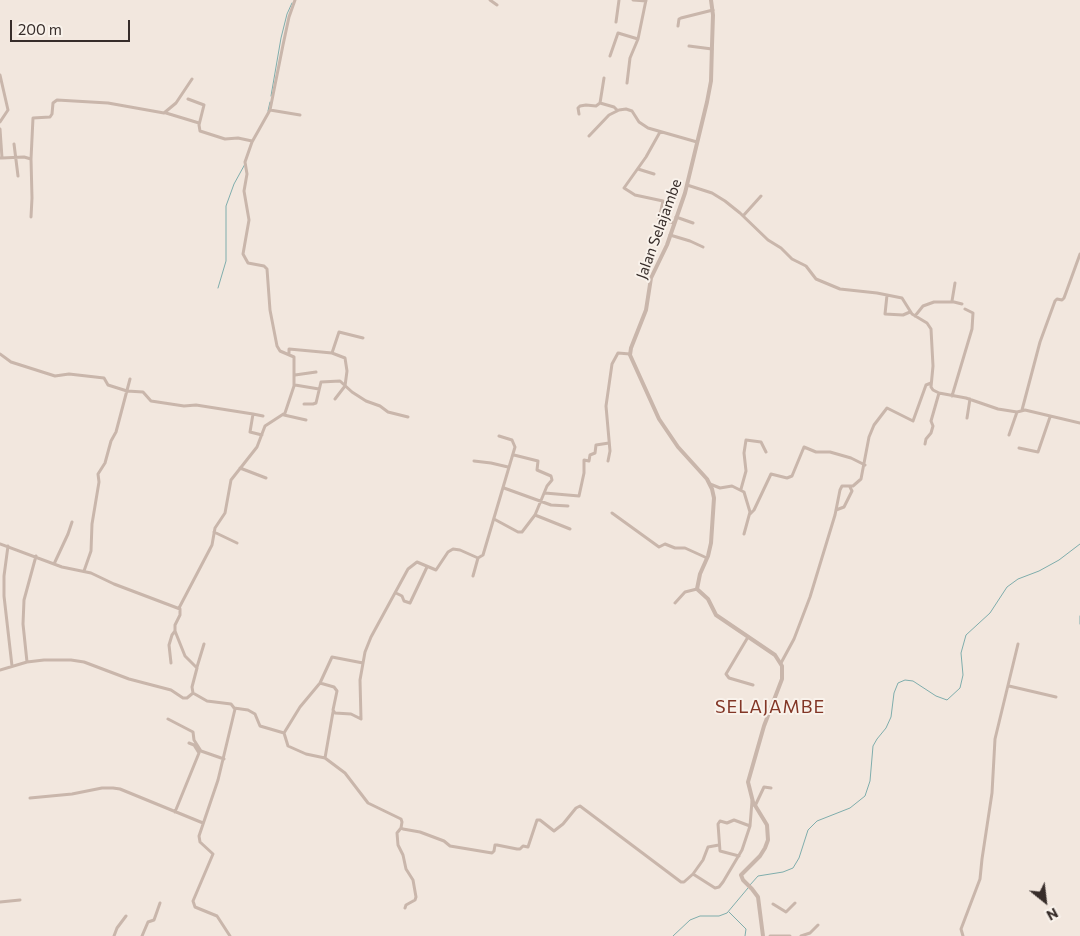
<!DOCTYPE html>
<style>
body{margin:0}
#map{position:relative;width:1080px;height:936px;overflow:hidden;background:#f2e7de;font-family:Commissioner,sans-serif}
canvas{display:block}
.north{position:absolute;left:1020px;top:876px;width:50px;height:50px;-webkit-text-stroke:4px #f9f2eb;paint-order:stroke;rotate:151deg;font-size:14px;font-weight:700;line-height:20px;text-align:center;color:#372d2a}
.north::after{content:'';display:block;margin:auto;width:18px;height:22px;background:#372d2a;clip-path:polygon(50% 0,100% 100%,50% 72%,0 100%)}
.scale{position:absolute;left:10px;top:20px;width:120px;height:22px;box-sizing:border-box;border:2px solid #372d2a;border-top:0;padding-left:6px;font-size:15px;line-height:18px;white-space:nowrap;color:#372d2a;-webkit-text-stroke:4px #f9f2eb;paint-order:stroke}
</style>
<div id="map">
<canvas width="1080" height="936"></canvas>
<div class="north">N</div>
<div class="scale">200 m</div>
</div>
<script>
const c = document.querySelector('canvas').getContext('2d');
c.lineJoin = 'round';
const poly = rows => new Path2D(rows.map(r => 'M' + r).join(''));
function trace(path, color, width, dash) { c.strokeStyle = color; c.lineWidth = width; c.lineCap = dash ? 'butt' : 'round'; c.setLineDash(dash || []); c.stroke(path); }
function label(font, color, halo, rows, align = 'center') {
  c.font = font + ' Commissioner,sans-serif'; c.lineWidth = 4; c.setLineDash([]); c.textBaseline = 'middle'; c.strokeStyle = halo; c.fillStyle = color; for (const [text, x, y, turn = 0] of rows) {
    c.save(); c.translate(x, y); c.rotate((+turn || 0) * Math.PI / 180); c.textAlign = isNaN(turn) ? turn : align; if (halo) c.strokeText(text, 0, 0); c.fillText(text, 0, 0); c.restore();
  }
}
const stream = poly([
 [271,96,281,38,287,14,292,3],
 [268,111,270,102],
 [218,288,226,261,226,206,234,184,245,164],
 [1080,616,1080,624],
 [750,885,758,876,783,872,793,868,799,858,808,830,817,821,850,808,865,796,870,781,873,746,877,739,886,728,891,717,894,693,898,683,905,680,913,681,936,696,947,700,960,688,963,675,961,653,966,635,990,613,1007,587,1018,579,1039,571,1059,560,1080,544],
 [729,912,746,929,745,936],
 [673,936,690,920,700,916,719,916,727,913,748,888]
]);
const minor = poly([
 [490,0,497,5],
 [633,0,646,1],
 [616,22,619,0],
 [678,26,679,19,681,18,713,10],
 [689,46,712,49],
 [610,56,618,33,638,39],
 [0,75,8,110,0,122],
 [604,78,600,103,614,107,617,110],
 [627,83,630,58,638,39,646,0],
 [188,99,204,105,199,125,200,131,225,139,238,138,252,141],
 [270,110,300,115],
 [166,113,199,123],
 [579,114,578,108,580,106,586,105,596,106,600,103],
 [0,129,2,158,0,158],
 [660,132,646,157,624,188,635,195,663,201,659,219,674,223],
 [589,136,609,115,619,110,626,109,632,111,639,122,648,128,697,142],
 [14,144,18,176],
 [2,158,24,157,31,159],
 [638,169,654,174],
 [687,185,712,193,725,201,740,213,768,240,781,248,792,259,806,266,816,279,840,289,877,293,902,298,912,314,927,323,931,329,933,366,931,387,933,390,939,393,966,398,998,409,1017,412,1025,410,1080,423],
 [743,216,761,196],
 [31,217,32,198,31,159,33,118,50,117,52,114,53,103,57,100,108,103,164,113,176,103,192,79],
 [676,217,693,223],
 [670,235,690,241,703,247],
 [887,295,885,314,903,315,910,312],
 [952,301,955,283],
 [915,316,923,306,934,302,954,302,962,304],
 [289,353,289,349,332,353,339,332,363,338],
 [332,353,345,358,347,371,345,386,335,399],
 [0,354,11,362,55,376,69,374,104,378,108,385,127,391,143,392,151,401,184,406,196,405,253,414,250,432,262,435],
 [295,375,316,372],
 [295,385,319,389],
 [952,396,972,329,973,313,965,309],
 [304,404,313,404,316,403,321,382,340,381,352,392,366,401,380,406,388,412,408,417],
 [1022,410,1040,342,1055,301,1057,299,1062,300,1064,298,1080,254],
 [253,414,263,416],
 [284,415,306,420],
 [967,418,970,399],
 [1009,435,1017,412],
 [925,444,926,439,931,433,933,426,931,421,939,393],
 [1019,448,1038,452,1050,417],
 [474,461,491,463,508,467],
 [608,461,610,451,606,406,612,364,618,353,630,354],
 [240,468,266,478],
 [710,484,720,488,732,486,744,492,750,512,744,534],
 [504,488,551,505,568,506],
 [741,489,746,471,744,453,746,440,761,442,766,452],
 [545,493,579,496,584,473,584,460,589,461,590,455,595,453,596,445,609,443],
 [836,510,844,507,852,491,850,487],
 [612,513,659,547,665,544,675,548,685,548,707,558],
 [750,514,754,510,771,474,787,478,792,476,804,447,816,452,830,452,851,458,865,465],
 [535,515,570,529],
 [494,519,518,532,522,532,535,515,547,486,552,480,551,476,537,470,538,461,514,455],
 [214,532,237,543],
 [0,544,62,567,91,573,114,584,180,609,180,615,175,625,175,631,185,656,197,668,192,687,193,693,207,701,231,704,235,709,218,780,199,836,200,842,213,854,193,901,195,907,217,916,230,936],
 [8,546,4,576,4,596,12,666],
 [54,564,68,534,72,522],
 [84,571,91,551,92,524,99,482,98,474,105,463,111,441,116,432,130,379],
 [473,576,478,558],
 [396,593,402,596,404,601,410,603,427,567],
 [675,603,685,592,697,589],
 [179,608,212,545,215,528,225,513,231,480,257,447,265,426,285,413,294,386,294,357,280,351,277,346,270,310,267,269,264,266,248,263,243,254,249,220,244,191,247,174,245,162,252,142,270,110,283,45,289,17,295,0],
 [748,637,726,674,729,678,753,685],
 [27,662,44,660,71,660,84,662,129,679,171,690,183,698,187,698,193,693],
 [171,663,169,645,172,635,175,631],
 [781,663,794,639,810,597,835,515,840,490,842,486,853,486,861,479,869,437,874,425,887,408,913,421,926,385,931,383],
 [197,667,204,644],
 [0,670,27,662,23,624,24,600,36,556],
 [320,683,334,687,337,691,333,710,335,713,351,714,361,719],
 [1009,686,1056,697],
 [234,708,248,710,255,714,260,726,284,733],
 [168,719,193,732,194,740,201,751,224,759],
 [361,719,360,680,365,652,371,637,408,569,417,562,436,570,448,552,453,549,460,550,478,558,483,555,515,447,512,440,499,436],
 [284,733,288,746,306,754,325,758,345,773,368,803,401,819,402,822,401,828,403,829,420,832,444,841,450,846,492,853,494,851,495,845,497,845,517,849,520,849,523,846,528,847,537,820,540,820,554,831,563,824,576,808,580,806,681,882,684,882,693,874,715,888,719,887,723,882,742,850,750,826,752,801],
 [284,733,300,707,320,683,332,657,363,663],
 [325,758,333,712],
 [30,798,72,794,102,788,113,788,120,789,203,823],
 [755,806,764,787,771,788],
 [175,812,199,753,194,745,189,743],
 [401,828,397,833,398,845,403,855,406,869,413,880,416,897,415,900,406,905,405,908],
 [739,856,720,851,718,824,720,821,727,823,734,820,750,826],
 [693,874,703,860,708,847,719,845],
 [0,902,20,900],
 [773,904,786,912,795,903],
 [114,936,117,928,126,916],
 [142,936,148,922,154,920,160,903],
 [770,936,790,936],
 [801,936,810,933,818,925],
 [963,936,961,929,980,879,982,859,992,793,995,739,1018,644]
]);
const tertiary = poly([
 [711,0,713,15,712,45,711,81,707,102,685,193,667,245,651,278,646,310,631,348,630,355,659,419,678,447,707,479,712,489,714,498,711,543,708,556,700,574,697,589,708,599,716,615,775,655,782,666,782,679,764,726,748,782,753,802,767,825,768,840,765,848,760,856,741,875,743,880,752,889,758,897,763,936]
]);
const streetNames = [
 ["Jalan Selajambe",659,229,-70]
];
const quarterNames = [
 ["SELAJAMBE",770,707]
];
trace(stream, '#7fadac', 1);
trace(minor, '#c9b6ab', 3);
trace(tertiary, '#c9b6ab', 4);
label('15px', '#372d2a', '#f9f2eb', streetNames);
c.letterSpacing = '1px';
label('18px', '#823626', '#f9f2eb', quarterNames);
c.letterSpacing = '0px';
</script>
